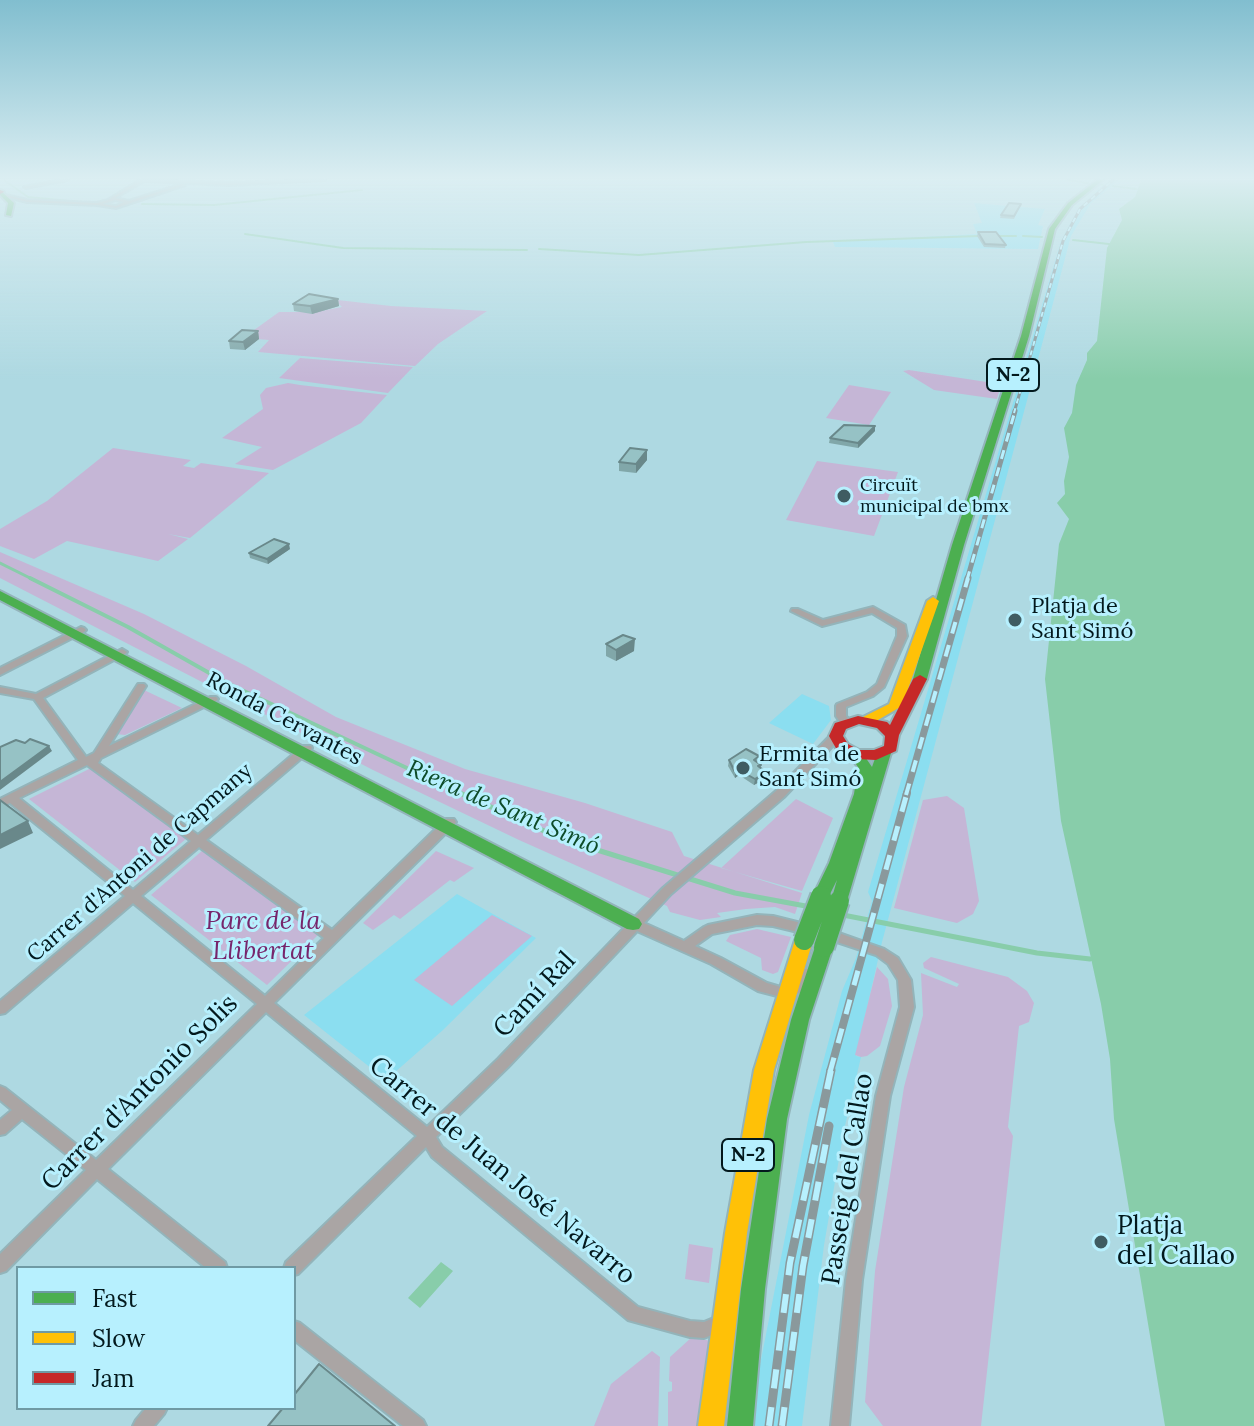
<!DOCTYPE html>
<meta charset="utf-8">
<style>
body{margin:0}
#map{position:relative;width:1254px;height:1426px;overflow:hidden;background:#aed9e2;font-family:Lora,serif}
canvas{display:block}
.legend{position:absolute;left:16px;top:1266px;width:280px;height:144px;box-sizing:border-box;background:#b7f0fe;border:2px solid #6f9aa4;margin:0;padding:10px 14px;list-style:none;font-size:24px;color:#03191d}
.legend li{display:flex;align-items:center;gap:16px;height:40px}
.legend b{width:40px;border:2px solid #6f9aa4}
</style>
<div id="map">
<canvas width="1254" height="1426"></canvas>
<ul class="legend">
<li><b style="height:10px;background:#4caf50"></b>Fast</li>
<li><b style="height:10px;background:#ffc107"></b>Slow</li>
<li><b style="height:10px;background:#c62828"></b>Jam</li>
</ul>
</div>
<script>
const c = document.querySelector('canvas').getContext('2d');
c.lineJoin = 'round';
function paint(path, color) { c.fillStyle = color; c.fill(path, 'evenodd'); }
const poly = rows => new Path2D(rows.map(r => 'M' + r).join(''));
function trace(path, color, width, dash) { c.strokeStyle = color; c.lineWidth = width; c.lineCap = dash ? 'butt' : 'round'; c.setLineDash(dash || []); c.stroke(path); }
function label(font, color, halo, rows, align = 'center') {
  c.font = font + ' Lora,serif'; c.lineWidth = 6; c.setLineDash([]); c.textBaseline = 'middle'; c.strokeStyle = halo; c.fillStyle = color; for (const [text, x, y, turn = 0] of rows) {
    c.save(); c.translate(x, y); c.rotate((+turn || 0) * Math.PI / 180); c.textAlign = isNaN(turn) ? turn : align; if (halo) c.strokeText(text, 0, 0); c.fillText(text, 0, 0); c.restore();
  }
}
const built = poly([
 [1109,180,1119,180,1091,203,1071,236,882,942,856,1056,861,1057,844,1130,824,1245,802,1426,751,1426,759,1370,809,1115,842,991,856,958,872,901,868,892,1061,241,1078,209],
 [974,203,1045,209,1038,225,1043,226,1038,249,835,247,833,242,977,234,973,224,982,223],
 [802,694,829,706,831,720,813,744,769,723],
 [457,894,536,938,443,1030,386,1080,304,1015]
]);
const green = poly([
 [311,297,391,306,487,311,438,344,415,366,258,352,269,340,243,338,279,312,316,312,342,307,337,302,292,304],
 [300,358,413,367,388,393,279,378],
 [909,370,993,383,1001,385,997,399,934,390,903,371],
 [288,383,300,385,387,395,361,423,273,470,235,464,262,447,222,438,263,409,260,395,266,388],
 [849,385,891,392,869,425,826,418],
 [113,448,191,460,183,466,194,468,201,463,269,473,190,538,168,534,188,539,158,561,67,541,34,559,0,546,0,529,47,501],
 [817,461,898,472,874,536,786,520],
 [0,552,144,614,246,666,336,717,465,769,585,803,672,832,684,856,802,893,795,914,775,907,746,909,717,913,721,917,700,920,670,912,667,906,519,840,373,770,0,578],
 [144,690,182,708,125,735,115,734],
 [91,768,187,838,135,882,29,799],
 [947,796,964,808,979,901,973,914,957,923,894,908,923,800],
 [796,799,833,818,802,891,721,868],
 [203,850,319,934,267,985,151,895],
 [436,851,474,868,454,882,450,880,400,919,394,915,373,930,363,923],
 [492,915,532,936,452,1006,414,980],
 [757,929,791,937,778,972,773,974,762,970,761,958,726,941,730,935],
 [931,957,1008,977,1027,991,1034,1003,1029,1022,1019,1026,1008,1127,1013,1136,981,1426,883,1426,865,1402,875,1271,904,1087,923,1015,921,973,957,987,959,984,924,968,923,963],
 [877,967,888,979,892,1006,880,1046,867,1056,861,1057,855,1055],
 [689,1244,713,1248,709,1283,685,1279],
 [692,1337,711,1341,700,1426,668,1426,668,1392,672,1391,672,1382,669,1381,670,1357],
 [652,1351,660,1357,658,1426,594,1426,611,1384]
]);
const water = poly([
 [1141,180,1254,180,1254,1426,1165,1426,1114,1119,1110,1059,1101,1004,1061,821,1045,679,1059,544,1069,519,1057,503,1065,494,1064,481,1069,457,1064,428,1072,413,1076,385,1087,360,1087,353,1097,341,1107,248,1122,220,1119,209,1135,197],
 [441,1262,453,1271,420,1308,408,1298]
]);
const streamFar3 = poly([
 [4,180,28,197,80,202],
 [1068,180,1088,183],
 [1100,184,1103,185],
 [1113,186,1136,189],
 [142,204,214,205,362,190],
 [245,234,343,248,527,250],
 [996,236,1016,236],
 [1023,236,1042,237],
 [1073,240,1109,244],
 [539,249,639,255,806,242,979,236]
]);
const streamFar2 = poly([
 [0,563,34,580]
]);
const streamFar1 = poly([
 [30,578,128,627,227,683,464,795]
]);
const stream = poly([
 [460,793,562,839,735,893,811,907],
 [843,915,1037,953,1090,959]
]);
const street = poly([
 [61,180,68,180,26,188,24,187,61,180],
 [140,180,229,183,325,180,229,185,144,181,115,198,129,201,182,184,185,185,116,208,97,205,27,202,4,196,6,195,27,200,97,203,108,200,140,180],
 [115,200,124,202,116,206,103,204,115,200],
 [873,607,905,625,907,636,884,687,873,696,846,707,846,716,851,723,846,726,842,725,836,716,836,706,837,704,867,692,877,684,897,636,897,628,872,613,822,626,791,611,792,609,798,609,823,620,873,607],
 [81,627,84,628,86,630,84,632,0,675,0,668,81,627],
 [122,649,127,652,125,654,43,698,86,757,94,753,138,684,144,684,146,686,109,746,210,697,216,697,218,699,216,701,101,758,98,763,198,835,303,746,311,746,312,748,311,750,206,840,332,930,446,819,454,819,456,822,454,825,274,1003,427,1127,498,1059,627,925,629,921,632,920,663,888,776,791,832,734,840,734,841,736,840,738,784,797,671,894,644,923,684,941,704,927,708,925,757,915,773,916,833,931,884,949,898,958,911,980,914,1007,890,1096,862,1280,849,1426,831,1426,846,1280,876,1096,900,1007,898,980,888,964,876,955,831,940,773,926,757,925,712,934,695,946,721,958,767,983,784,988,794,983,801,970,806,969,811,970,812,974,804,991,785,998,758,991,711,964,637,931,508,1067,436,1137,442,1147,638,1307,690,1321,704,1322,721,1315,727,1317,729,1323,727,1329,704,1338,690,1337,628,1320,432,1157,426,1147,298,1274,294,1275,294,1268,284,1268,286,1262,417,1136,266,1012,108,1169,225,1262,227,1268,206,1268,97,1179,6,1271,0,1273,0,1254,86,1170,22,1119,5,1134,0,1135,0,1120,12,1110,0,1100,0,1086,5,1088,96,1160,257,1004,133,903,5,1013,0,1014,0,1001,125,896,10,803,0,807,0,799,78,760,34,699,0,693,0,687,36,694,122,649],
 [87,765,191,841,133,890,19,798,87,765],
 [199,847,324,938,265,996,141,896,199,847],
 [294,1321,300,1323,423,1420,426,1426,403,1426,294,1340,294,1321],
 [146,1408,167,1408,164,1414,154,1426,133,1426,136,1420,146,1408]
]);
const fast = poly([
 [1097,180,1103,180,1072,205,1055,229,1029,336,964,545,927,679,925,682,915,682,913,679,952,545,1021,336,1049,229,1068,203,1097,180],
 [0,190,14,203,11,216,6,215,8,203,0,195,0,190],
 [0,591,639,919,642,924,639,929,633,930,627,929,0,600,0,591],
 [884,748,891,753,847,901,845,905,839,907,833,905,831,901,837,880,827,900,821,902,815,900,813,896,829,863,854,794,858,767,849,754,856,749,861,751,872,767,877,753,884,748],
 [824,940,830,942,833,947,809,1020,787,1119,765,1289,753,1426,727,1426,741,1289,767,1119,791,1020,815,947,818,942,824,940]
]);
const slow = poly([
 [933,597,939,601,902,706,871,724,861,724,859,721,861,718,889,704,927,601,933,597],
 [804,933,810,935,813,940,774,1070,747,1233,724,1426,698,1426,725,1233,754,1070,795,940,798,935,804,933]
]);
const jam = poly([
 [0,190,3,191,4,192,0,194,0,190],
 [920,675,927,679,899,735,896,751,876,760,856,759,837,750,829,736,835,723,858,716,887,722,890,725,913,679,920,675],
 [859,724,877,728,885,736,884,746,874,750,859,750,848,744,843,736,846,729,859,724]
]);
const railFar4 = poly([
 [1014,413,1063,241,1080,209,1113,180]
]);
const railFar3 = poly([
 [967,580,1015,411]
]);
const railFar2 = poly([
 [906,795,968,578]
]);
const railFar1 = poly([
 [830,1072,907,793]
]);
const rail = poly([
 [769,1426,790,1263,831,1070],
 [782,1426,803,1266,829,1126]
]);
const fastBridge = poly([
 [804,940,821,896],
 [824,947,839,901]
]);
const wall = poly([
 [1021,204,1014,219,1000,218,1001,215],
 [978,232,1006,245,1005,248,984,247,977,236],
 [338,299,339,306,312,314,294,311,293,304],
 [258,331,259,339,245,350,230,349,229,341],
 [875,431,858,448,829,443,830,438],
 [647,460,636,473,619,471,619,462],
 [290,549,268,564,250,558,249,553],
 [606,644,634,651,616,661,606,656],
 [759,756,758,763,761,765,761,768,766,778,754,785,739,775,735,778,728,766,729,760]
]);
const shadedWall = poly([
 [338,299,339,306,312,314,310,306],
 [258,331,259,339,245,350,243,342],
 [875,426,875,431,858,448,858,443],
 [647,450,647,460,636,473,636,464],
 [289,544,290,549,268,564,267,559],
 [635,639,634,651,616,661,616,650],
 [49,746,52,751,0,790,0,782],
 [739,770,739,775,735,778,735,772],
 [766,772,766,778,754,785,755,779],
 [28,821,33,833,0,849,0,835]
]);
const building = poly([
 [1009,203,1021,204,1014,216,1001,215,1009,203],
 [978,232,996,232,1006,245,985,244,978,232],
 [309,294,338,299,310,306,293,304,309,294],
 [242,330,258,331,243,342,229,341,242,330],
 [844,425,875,426,858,443,830,438,844,425],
 [630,448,647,450,636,464,619,462,630,448],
 [274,539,289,544,267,559,249,553,274,539],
 [623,635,635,639,616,650,606,644,623,635],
 [30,739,49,746,0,782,0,747,16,740,25,743,30,739],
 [746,749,759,756,754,760,761,765,758,766,766,772,755,779,739,770,735,772,729,760,746,749],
 [0,800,28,821,0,835,0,800],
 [319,1364,395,1426,268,1426,283,1408,294,1408,294,1395,319,1364]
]);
const markers = [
 [844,496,8,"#3f5c62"],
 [1015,620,8,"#3f5c62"],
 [743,768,8,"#3f5c62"],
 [1101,1242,8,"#3f5c62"]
];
const farPoinames = [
 ["Circuït",860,486],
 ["municipal de bmx",860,507]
];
const shields = [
 [1013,375,52],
 [748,1155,52]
];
const shieldNames = [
 ["N-2",1013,375],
 ["N-2",748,1155]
];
const poiNames = [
 ["Platja de",1031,607],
 ["Sant Simó",1031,632],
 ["Ermita de",759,755],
 ["Sant Simó",759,780]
];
const streetNames = [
 ["Ronda Cervantes",284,719,28],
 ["Carrer d'Antoni de Capmany",140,863,-41]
];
const waterNames = [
 ["Riera de Sant Simó",503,808,23]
];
const nearParknames = [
 ["Parc de la",263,922],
 ["Llibertat",263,952]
];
const nearStreetnames = [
 ["Camí Ral",535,995,-47],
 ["Carrer d'Antonio Solis",140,1093,-45],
 ["Carrer de Juan José Navarro",502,1171,40],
 ["Passeig del Callao",848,1179,-81]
];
const nearPoinames = [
 ["Platja",1117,1227],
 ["del Callao",1117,1257]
];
paint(built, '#8bdef0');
paint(green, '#c5b6d6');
paint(water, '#88cdaa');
trace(streamFar3, '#88cdaa', 2);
trace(streamFar2, '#88cdaa', 3);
trace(streamFar1, '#88cdaa', 4);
trace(stream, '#88cdaa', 5);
trace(street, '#93b4ba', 4);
trace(fast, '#93b4ba', 4);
trace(slow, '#93b4ba', 4);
trace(jam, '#93b4ba', 4);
paint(street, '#aaa5a4');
paint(fast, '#4caf50');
paint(slow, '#ffc107');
paint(jam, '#c62828');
trace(railFar4, '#8a999c', 3);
trace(railFar3, '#8a999c', 5);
trace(railFar2, '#8a999c', 7);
trace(railFar1, '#8a999c', 8);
trace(rail, '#8a999c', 9);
trace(railFar4, '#b7f0fe', 2, [5]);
trace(railFar3, '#b7f0fe', 3, [9]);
trace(railFar2, '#b7f0fe', 4, [12]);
trace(railFar1, '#b7f0fe', 5, [15]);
trace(rail, '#b7f0fe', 6, [19]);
trace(fastBridge, '#93b4ba', 24, []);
trace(fastBridge, '#4caf50', 20);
paint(wall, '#81a7a9');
paint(shadedWall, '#69888a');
paint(building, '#96c2c5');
trace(building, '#69888a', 2);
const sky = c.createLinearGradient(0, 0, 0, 379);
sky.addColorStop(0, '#81becf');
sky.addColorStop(0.47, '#dbeef2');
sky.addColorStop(1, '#dbeef200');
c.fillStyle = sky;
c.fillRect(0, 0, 1254, 379);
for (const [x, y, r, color] of markers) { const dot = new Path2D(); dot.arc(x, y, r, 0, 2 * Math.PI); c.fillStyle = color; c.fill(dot); trace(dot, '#b7f0fe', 3); }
label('18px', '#03191d', '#b7f0fe', farPoinames, 'left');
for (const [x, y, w] of shields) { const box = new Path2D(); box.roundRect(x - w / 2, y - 16, w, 32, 6); c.fillStyle = '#b7f0fe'; c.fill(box); trace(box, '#03191d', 2); }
label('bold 20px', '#03191d', null, shieldNames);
label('22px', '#03191d', '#b7f0fe', poiNames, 'left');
label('22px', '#03191d', '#b7f0fe', streetNames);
label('italic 24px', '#0d4b28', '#b7f0fe', waterNames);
label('italic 26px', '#77266c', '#b7f0fe', nearParknames);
label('26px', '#03191d', '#b7f0fe', nearStreetnames);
label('26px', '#03191d', '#b7f0fe', nearPoinames, 'left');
</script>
